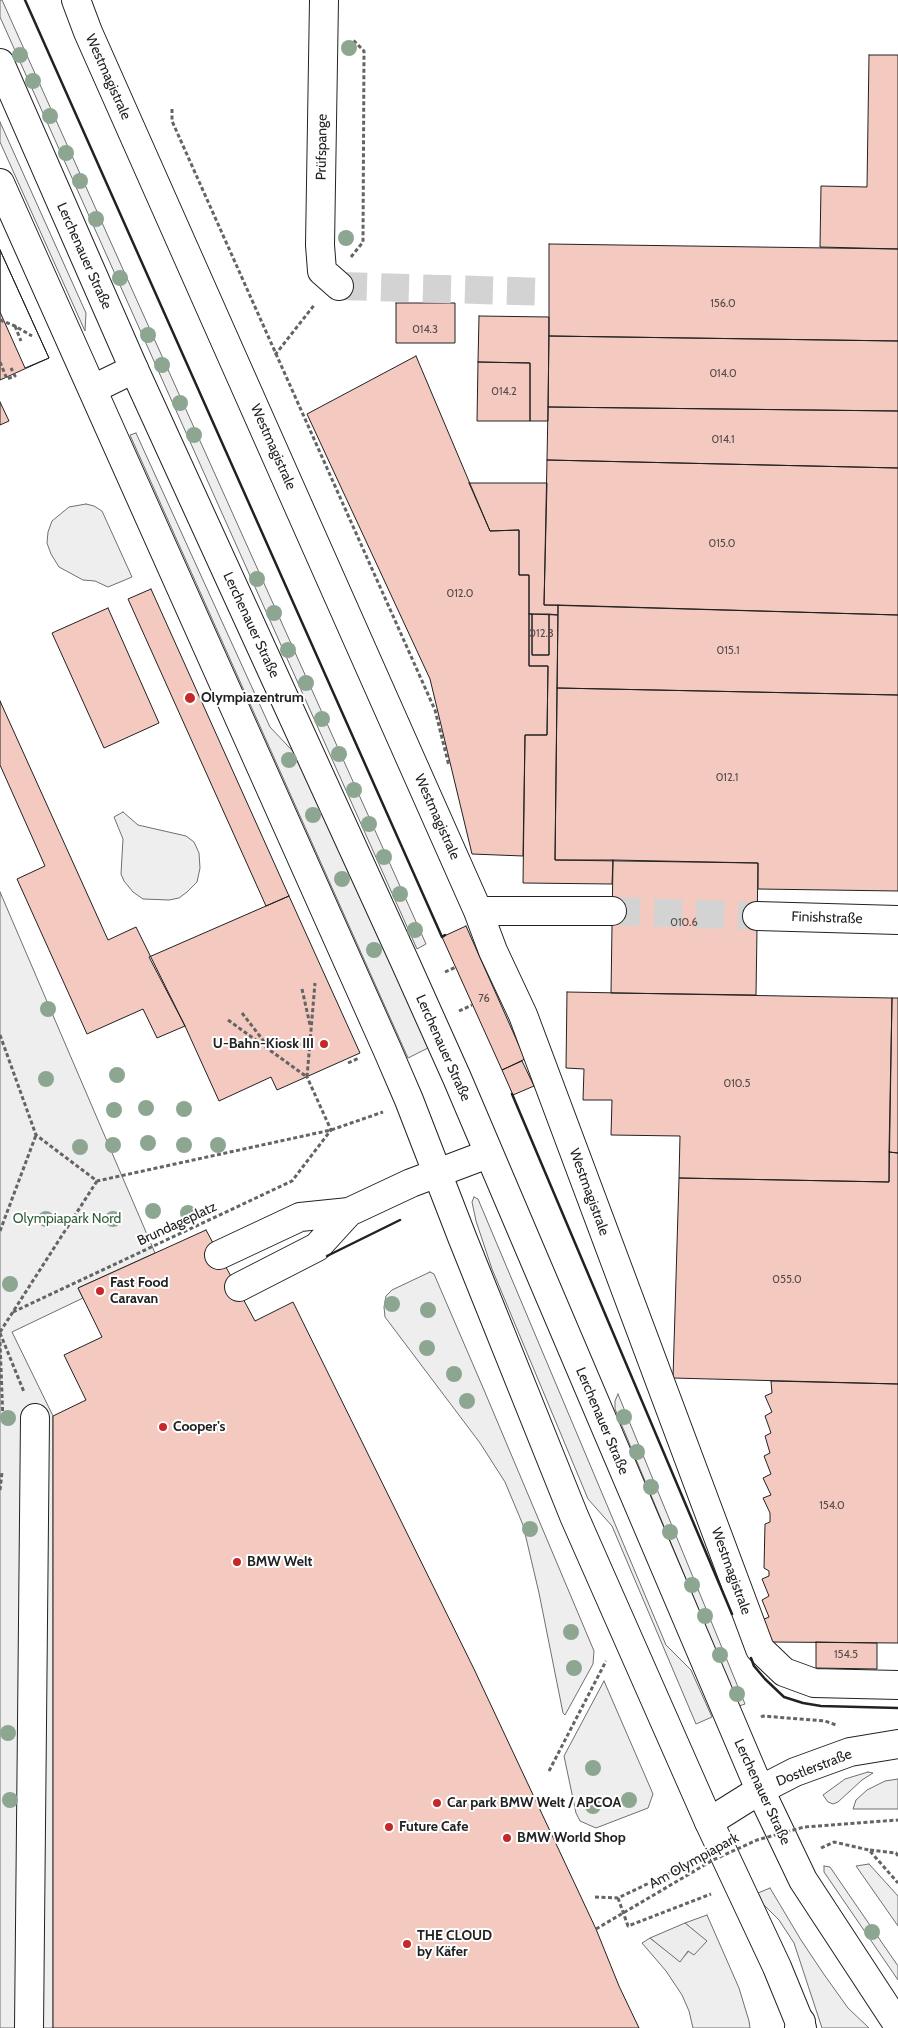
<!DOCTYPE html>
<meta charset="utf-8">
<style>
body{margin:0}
canvas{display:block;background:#fff}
</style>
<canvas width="898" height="2028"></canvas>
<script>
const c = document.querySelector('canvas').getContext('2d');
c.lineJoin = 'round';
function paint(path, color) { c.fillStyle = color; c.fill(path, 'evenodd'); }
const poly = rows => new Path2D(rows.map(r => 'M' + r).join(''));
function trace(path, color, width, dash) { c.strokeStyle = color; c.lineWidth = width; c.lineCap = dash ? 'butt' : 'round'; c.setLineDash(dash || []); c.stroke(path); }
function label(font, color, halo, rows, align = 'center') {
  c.font = font + ' Cabin,sans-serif'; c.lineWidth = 4; c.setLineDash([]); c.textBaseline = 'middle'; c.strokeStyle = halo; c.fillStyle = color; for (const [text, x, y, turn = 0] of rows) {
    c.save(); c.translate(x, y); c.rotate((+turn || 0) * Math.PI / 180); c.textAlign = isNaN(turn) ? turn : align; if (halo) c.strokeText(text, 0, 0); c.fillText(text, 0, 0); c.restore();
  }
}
const green = poly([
 [0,0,2,0,426,944,417,949,0,17,0,0],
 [0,122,86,313,85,331,0,142,0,122],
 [136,433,270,727,303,762,428,1048,408,1058,130,435,136,433],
 [86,504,94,506,102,511,132,577,108,587,95,581,83,580,59,567,51,554,47,543,48,532,52,521,69,507,86,504],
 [123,812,138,825,186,836,194,842,199,853,200,868,197,882,187,892,179,898,169,900,143,899,133,892,124,881,121,874,123,839,114,817,123,812],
 [0,892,155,1253,78,1288,83,1298,12,1332,53,1416,53,2028,0,2028,0,892],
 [474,1197,478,1199,666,1645,691,1670,712,1717,696,1724,612,1526,588,1499,492,1269,476,1221,472,1202,474,1197],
 [430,1272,434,1274,484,1390,594,1651,593,1664,565,1715,563,1713,539,1593,523,1525,505,1482,480,1443,385,1317,384,1307,386,1296,392,1290,430,1272],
 [618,1394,745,1704,739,1706,615,1409,615,1401,618,1394],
 [604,1681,653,1794,648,1808,596,1828,580,1821,576,1813,564,1756,604,1681],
 [868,1772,873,1773,862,1780,838,1802,833,1804,828,1802,823,1795,845,1779,868,1772],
 [898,1779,898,1809,853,1809,856,1800,867,1790,885,1781,898,1779],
 [869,1864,898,1896,898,1926,856,1866,869,1864],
 [824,1866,830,1867,898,1966,898,1980,824,1872,824,1866],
 [770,1888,801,1940,823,1973,848,2008,869,2028,822,2028,794,1943,779,1920,763,1904,758,1893,770,1888],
 [707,1915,739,1988,749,2021,750,2028,693,2028,689,2011,682,1995,666,1971,642,1943,650,1938,680,1961,689,1951,706,1941,685,1923,707,1915]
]);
const parking = poly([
 [685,1923,707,1941,694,1955,688,1951,680,1962,650,1938,685,1923]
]);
const building = poly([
 [869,55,898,55,898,249,820,247,821,186,867,187,869,55],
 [549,244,898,249,898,341,549,336,549,244],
 [0,250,49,358,25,368,0,312,0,250],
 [0,250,49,358,0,380,0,250],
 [396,303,455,303,455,343,396,343,396,303],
 [479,316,549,317,548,421,530,421,530,363,478,362,479,316],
 [549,336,898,341,898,411,548,407,549,336],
 [416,356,490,531,519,530,519,575,529,575,529,666,548,666,547,735,525,735,523,856,472,854,430,679,307,414,416,356],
 [478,362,530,363,530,421,477,421,478,362],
 [0,402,9,421,0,425,0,402],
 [548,407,898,411,898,468,547,460,548,407],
 [547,460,898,468,898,615,544,605,547,460],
 [469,483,547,483,544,605,558,605,558,615,529,614,529,575,519,575,519,530,490,531,469,483],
 [151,589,289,896,266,906,128,599,151,589],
 [558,605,898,615,898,695,557,688,558,605],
 [108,608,159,723,104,748,52,633,108,608],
 [529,614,532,614,532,655,549,655,549,614,558,615,555,860,613,860,612,884,523,883,525,735,547,735,548,666,529,666,529,614],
 [532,614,549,614,549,655,532,655,532,614],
 [557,688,898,695,898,891,758,889,758,863,555,860,557,688],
 [0,701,108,940,136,927,185,1026,157,1038,143,1009,87,1034,17,879,45,866,0,765,0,701],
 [613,860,758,863,756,995,611,993,613,860],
 [289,896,360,1053,277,1090,271,1077,219,1101,185,1026,149,957,289,896],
 [466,926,525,1059,502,1070,442,937,466,926],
 [567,992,892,998,889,1182,679,1178,680,1136,611,1135,612,1100,583,1100,584,1069,566,1068,567,992],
 [892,998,898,998,898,1153,889,1152,892,998],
 [522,1061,534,1086,513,1095,502,1070,522,1061],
 [889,1152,898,1153,898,1384,673,1378,679,1178,889,1182,889,1152],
 [206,1230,255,1321,293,1302,474,1669,596,1929,619,1986,639,2028,53,2028,53,1416,86,1400,64,1355,102,1337,78,1288,206,1230],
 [771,1381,898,1384,898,1643,771,1642,762,1620,769,1617,762,1600,769,1596,762,1579,769,1576,769,1571,764,1568,765,1524,770,1522,770,1513,763,1498,771,1495,763,1478,771,1474,764,1456,770,1453,765,1436,771,1433,765,1416,772,1412,765,1396,772,1393,771,1381],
 [816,1642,877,1643,877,1669,816,1668,816,1642]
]);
const minorTunnel = poly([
 [339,286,548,292],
 [612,911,757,916]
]);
const path = poly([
 [172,109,172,121,435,710,449,766],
 [351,257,363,242,364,51,353,40],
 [0,320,15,326,32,336],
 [15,326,21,341],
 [275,355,315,304],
 [0,362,7,379,15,376,11,368],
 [445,972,456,967],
 [302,989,310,1025],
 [459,1011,472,1005],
 [242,1013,266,1044],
 [228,1020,307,1077,315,983],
 [0,1035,36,1135,97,1181,331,1130,383,1112],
 [348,1063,359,1058],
 [0,1231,36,1135],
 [13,1312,292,1181,331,1130,307,1077],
 [0,1332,97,1181],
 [0,1333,24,1392],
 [0,1342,3,1421],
 [0,1490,2,1472],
 [761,1717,763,1716,825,1721,836,1725],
 [549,1771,606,1661],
 [821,1848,834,1842,869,1850,898,1883],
 [870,1850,896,1853,898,1856],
 [595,1897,618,1898,691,1863,696,1862],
 [618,1898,628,1926,711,1894]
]);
const minor = poly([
 [76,0,88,32,478,911,493,951,523,1015,760,1649,784,1672,814,1683,898,1685],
 [324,0,320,245,322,271,339,286],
 [93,389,134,369],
 [478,911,612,911],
 [757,916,898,920],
 [219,1255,300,1217,349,1212,411,1183,488,1154],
 [239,1287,317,1247,349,1212],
 [709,1822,760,1790,795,1772,850,1752,898,1744],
 [29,2028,35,1418]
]);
const major = poly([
 [0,63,134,369,405,962,457,1078,760,1790,803,1880,898,2025],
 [0,183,387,1049,409,1100,462,1237,574,1516,709,1822,777,1967,802,2028]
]);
const highway = poly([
 [799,2028,801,2022]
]);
const pathBridge = poly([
 [596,1929,713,1860,757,1840,804,1827,898,1820]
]);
const wall = poly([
 [25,0,442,937,445,935],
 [512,1094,732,1614],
 [327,1256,400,1220],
 [751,1658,754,1666,765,1679,784,1697,803,1703,821,1706,898,1708]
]);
const trees = [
 [349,48],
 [20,55],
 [33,81],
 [50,116],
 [66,153],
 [80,181],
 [96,219],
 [346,238],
 [120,278],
 [148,335],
 [162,365],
 [180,403],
 [194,435],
 [257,579],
 [274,613],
 [288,650],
 [306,683],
 [322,719],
 [339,754],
 [289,760],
 [354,790],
 [313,815],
 [369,824],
 [384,857],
 [342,879],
 [400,894],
 [415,930],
 [374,950],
 [48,1009],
 [117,1075],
 [46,1079],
 [146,1108],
 [184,1109],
 [114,1110],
 [148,1143],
 [113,1145],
 [184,1145],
 [218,1145],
 [80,1147],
 [153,1211],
 [188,1213],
 [46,1219],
 [113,1219],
 [10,1284],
 [392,1304],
 [428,1310],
 [427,1348],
 [454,1374],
 [467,1401],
 [624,1417],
 [8,1418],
 [637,1452],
 [651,1487],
 [530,1529],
 [670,1532],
 [692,1585],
 [705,1616],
 [571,1632],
 [720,1655],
 [574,1668],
 [737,1694],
 [8,1733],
 [593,1768],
 [10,1800],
 [629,1800],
 [593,1806],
 [872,1932]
];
const markers = [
 [190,698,6,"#c62828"],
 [324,1044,5,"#c62828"],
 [100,1291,5,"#c62828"],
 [163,1427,5,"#c62828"],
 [237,1562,5,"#c62828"],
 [437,1803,5,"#c62828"],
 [389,1827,5,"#c62828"],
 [507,1838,5,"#c62828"],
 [407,1944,5,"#c62828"]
];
const numberNames = [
 ["156.0",723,304],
 ["014.3",425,330],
 ["014.0",723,374],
 ["014.2",504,392],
 ["014.1",723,440],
 ["015.0",722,544],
 ["012.0",460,594],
 ["012.3",541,634],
 ["015.1",728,651],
 ["012.1",727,778],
 ["010.6",684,923],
 ["76",484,999],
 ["010.5",737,1084],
 ["055.0",787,1280],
 ["154.0",832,1506],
 ["154.5",846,1655]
];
const streetNames = [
 ["Westmagistrale",108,77,66],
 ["Prüfspange",322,147,-89],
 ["Lerchenauer Straße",84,256,66],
 ["Westmagistrale",273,447,66],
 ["Lerchenauer Straße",251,625,65],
 ["Westmagistrale",437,817,66],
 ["Finishstraße",827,918,2],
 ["Lerchenauer Straße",443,1048,66],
 ["Westmagistrale",589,1192,70],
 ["Brundageplatz",177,1224,-25],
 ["Lerchenauer Straße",602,1421,67],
 ["Westmagistrale",731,1571,70],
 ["Dostlerstraße",814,1768,-21],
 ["Lerchenauer Straße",762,1792,65],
 ["Am Olympiapark",694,1861,-29]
];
const poiNames = [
 ["Olympiazentrum",201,698],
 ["U-Bahn-Kiosk III",314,1044,"right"],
 ["Fast Food",110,1283],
 ["Caravan",110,1299],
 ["Cooper's",173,1427],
 ["BMW Welt",247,1562],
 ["Car park BMW Welt / APCOA",447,1803],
 ["Future Cafe",399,1827],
 ["BMW World Shop",517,1838],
 ["THE CLOUD",417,1936],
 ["by Käfer",417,1952]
];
const parkNames = [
 ["Olympiapark Nord",67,1219]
];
paint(green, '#eee');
trace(green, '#6f6f6f', 1);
paint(parking, '#ededed');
trace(parking, '#6f6f6f', 1);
paint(building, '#f3c9c0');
trace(building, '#222', 1);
trace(minorTunnel, '#d3d3d3', 28, [28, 14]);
trace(minor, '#222', 30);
trace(major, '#222', 30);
trace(highway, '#222', 30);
trace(path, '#646464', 3, [4, 2.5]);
trace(minor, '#fff', 28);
trace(major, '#fff', 28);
trace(highway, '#fff', 28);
trace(pathBridge, '#646464', 3, [4, 2.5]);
trace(wall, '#222', 2.5);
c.fillStyle = '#8da692';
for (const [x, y] of trees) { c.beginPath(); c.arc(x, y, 8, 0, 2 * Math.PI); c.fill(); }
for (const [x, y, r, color] of markers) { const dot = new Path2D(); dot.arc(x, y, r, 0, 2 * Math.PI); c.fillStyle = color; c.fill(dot); trace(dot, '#fff', 2); }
label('11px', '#564c4a', null, numberNames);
label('14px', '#222', '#fff', streetNames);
label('bold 14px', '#222', '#fff', poiNames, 'left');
label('14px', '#2f5e38', '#fff', parkNames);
</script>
